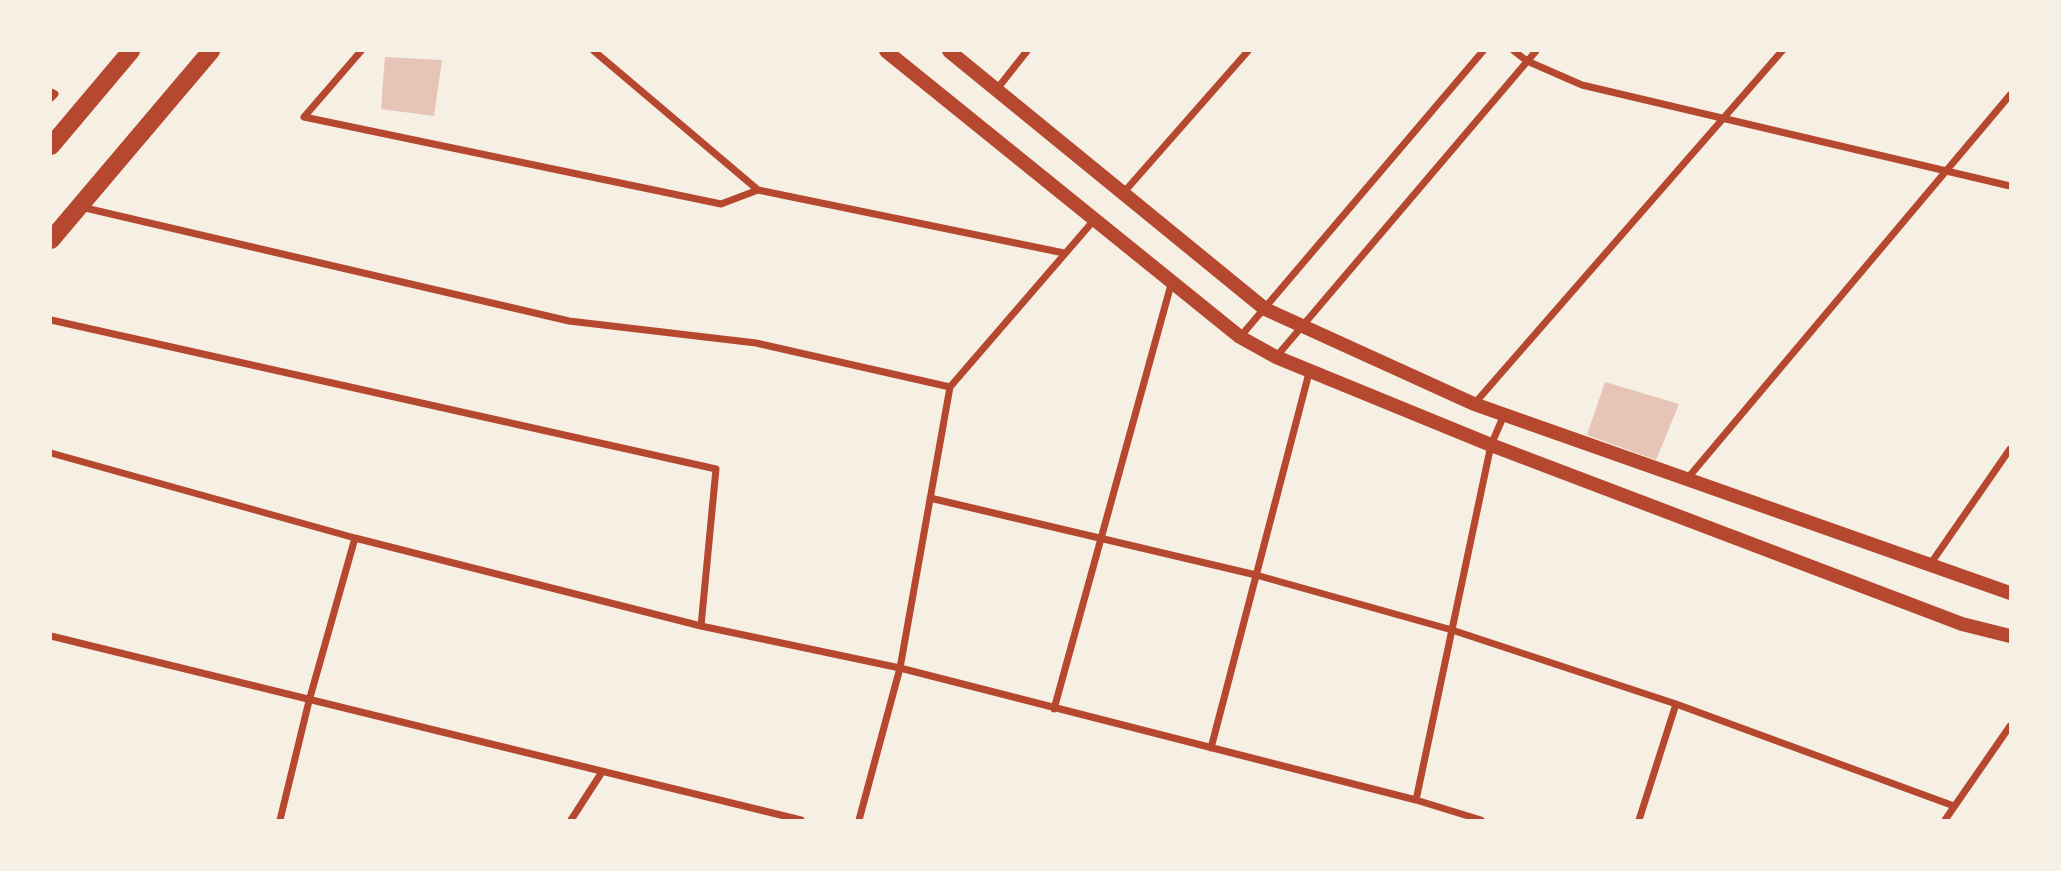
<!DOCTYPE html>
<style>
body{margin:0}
#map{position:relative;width:2061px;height:871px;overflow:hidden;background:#f6efe4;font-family:"Nunito Sans",sans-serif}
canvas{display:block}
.frame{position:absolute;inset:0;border:52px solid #f6efe4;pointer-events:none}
</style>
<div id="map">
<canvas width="2061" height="871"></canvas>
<div class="frame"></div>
</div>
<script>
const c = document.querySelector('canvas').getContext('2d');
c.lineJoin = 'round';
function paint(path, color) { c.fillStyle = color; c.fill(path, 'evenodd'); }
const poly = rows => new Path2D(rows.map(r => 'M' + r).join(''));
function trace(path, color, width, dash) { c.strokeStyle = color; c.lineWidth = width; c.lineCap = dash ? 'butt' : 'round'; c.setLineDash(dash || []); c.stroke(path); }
const building = poly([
 [385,57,442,60,434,116,381,109],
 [1605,382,1679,404,1656,460,1587,435]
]);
const minor = poly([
 [361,51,304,117,721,204,758,190,1064,253],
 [594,51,758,190],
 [1514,51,1527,61,1582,85,2010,186],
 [997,89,1027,51],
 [51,92,55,94,51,98],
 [1125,191,1248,51],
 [81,207,569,321,756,343,950,387],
 [51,320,716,469,701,626],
 [1240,337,1483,51],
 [1276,357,1536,51],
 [950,387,1095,219],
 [1475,403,1782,51],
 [51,453,355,538,701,626,900,668,1416,800,1481,820],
 [1687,479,2010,95],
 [930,498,1256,575,1452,630,1676,704,1954,806],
 [1929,566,2010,449],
 [51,636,801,820],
 [1054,709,1172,281],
 [1211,748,1309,373],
 [1416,800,1491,445,1504,415],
 [280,820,309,701,355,538],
 [571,820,602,772],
 [859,820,900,668,950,387],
 [1639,820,1676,704],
 [1945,820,2010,726]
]);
const secondary = poly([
 [886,51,1240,337,1276,357,1491,445,1962,624,2010,636],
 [949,51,1265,309,1474,404,2010,593]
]);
const primary = poly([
 [51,146,131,51],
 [51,240,211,51]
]);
paint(building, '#e6c5b7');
trace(minor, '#b5482f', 7);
trace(secondary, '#b5482f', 14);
trace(primary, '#b5482f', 18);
</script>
